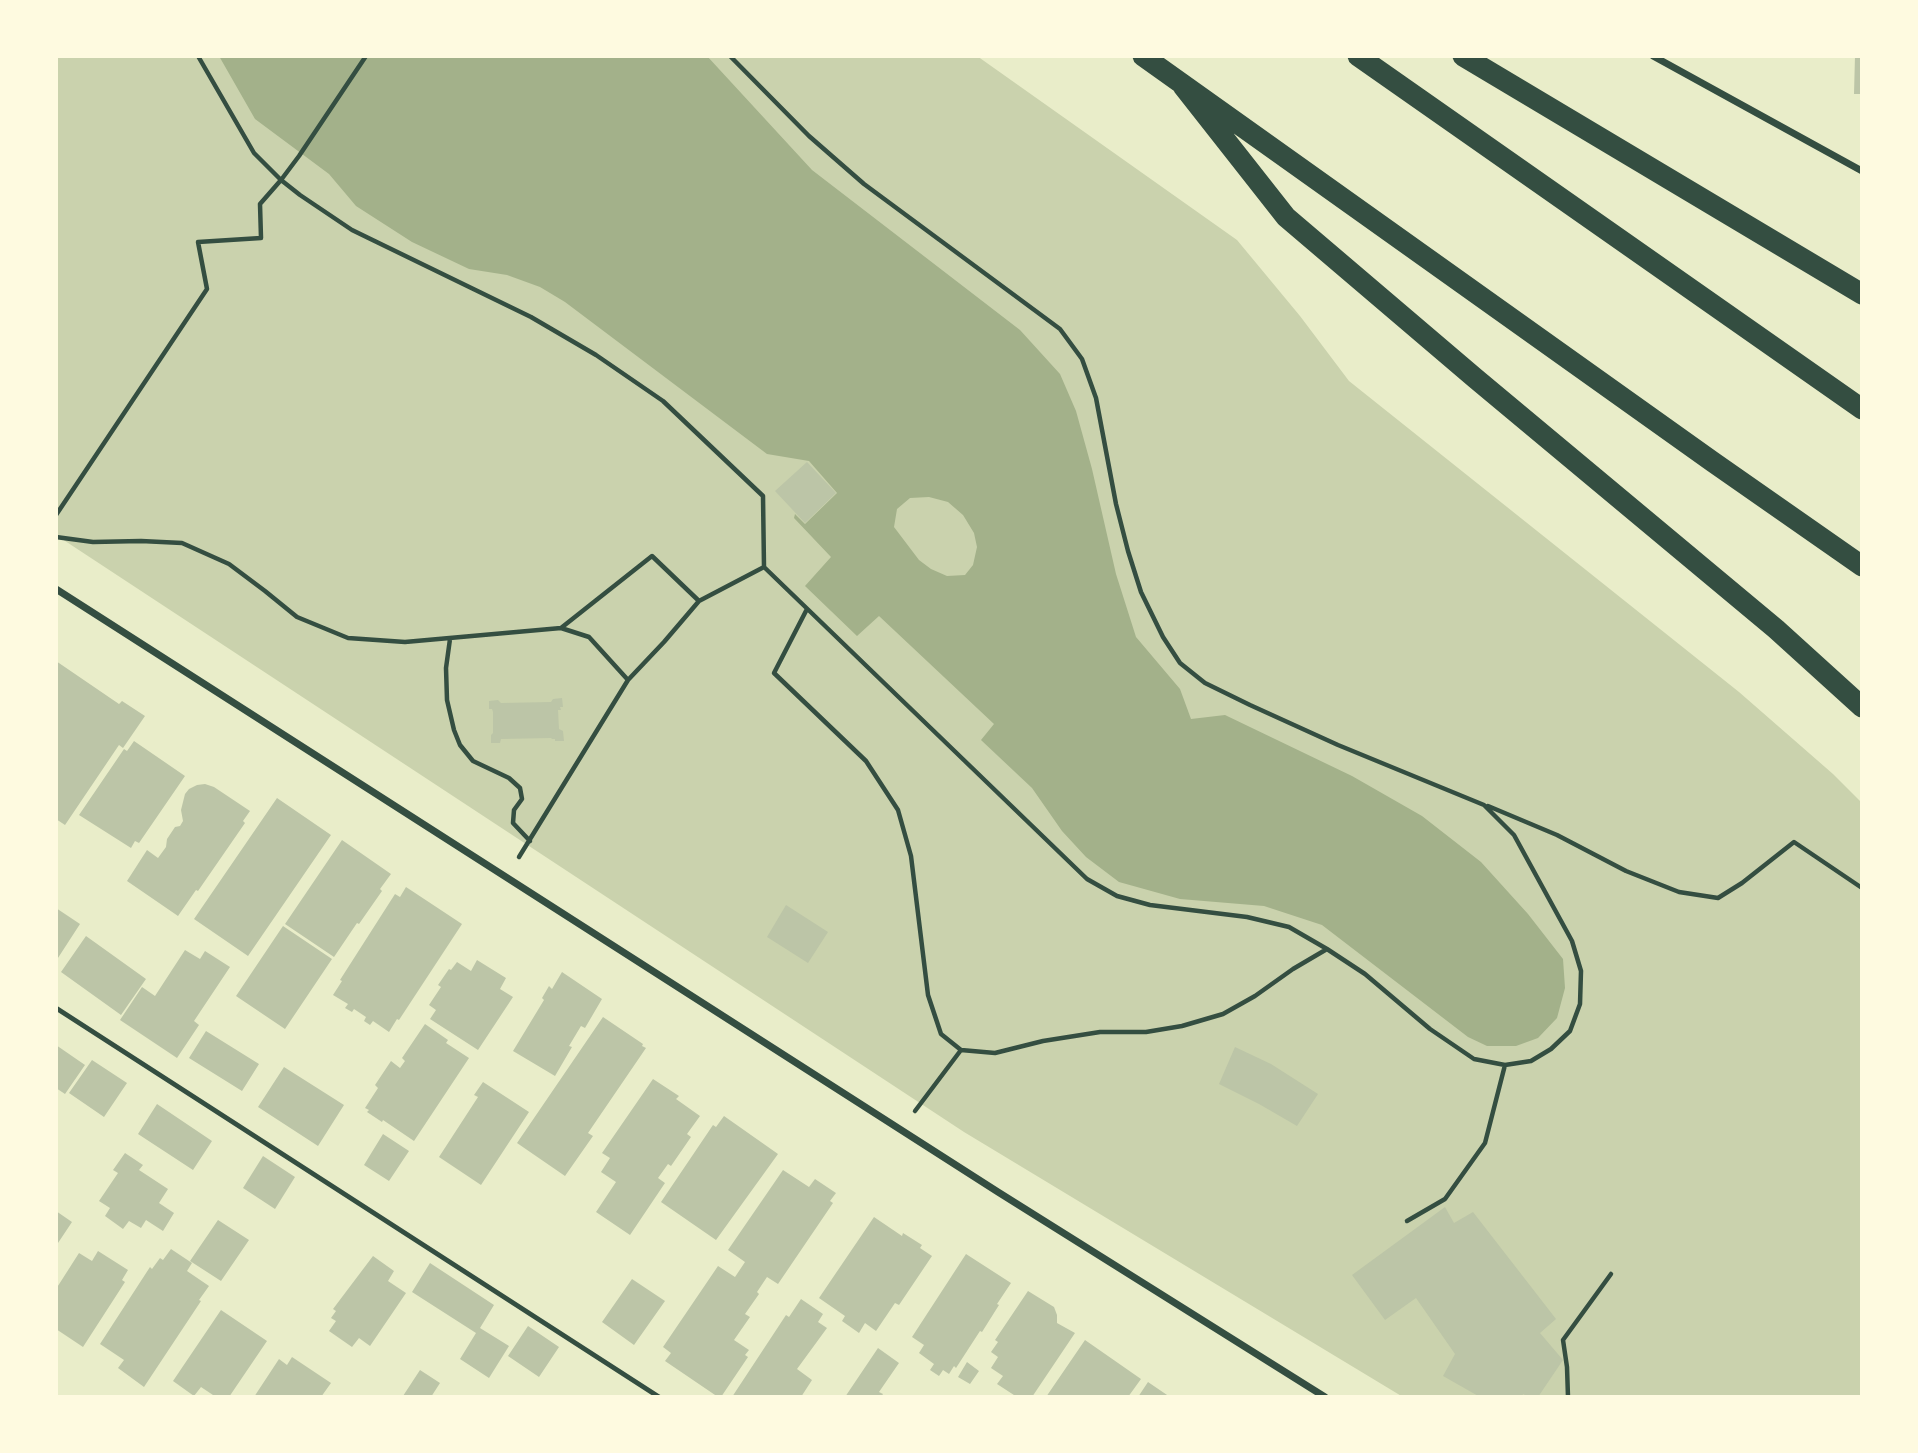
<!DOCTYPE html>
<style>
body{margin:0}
#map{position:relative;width:1918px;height:1453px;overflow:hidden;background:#e9edc9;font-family:Helvetica,sans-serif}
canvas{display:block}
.frame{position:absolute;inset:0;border:58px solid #fefae0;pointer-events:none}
</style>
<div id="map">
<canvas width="1918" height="1453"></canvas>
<div class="frame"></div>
</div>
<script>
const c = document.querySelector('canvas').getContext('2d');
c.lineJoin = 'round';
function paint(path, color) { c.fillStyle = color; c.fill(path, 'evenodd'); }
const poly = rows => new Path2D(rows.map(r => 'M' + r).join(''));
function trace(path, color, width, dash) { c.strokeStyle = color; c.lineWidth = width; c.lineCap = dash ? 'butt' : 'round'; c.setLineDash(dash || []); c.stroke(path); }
const green = poly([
 [56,56,977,56,1237,240,1300,316,1349,381,1739,692,1833,774,1862,803,1862,1397,1403,1397,964,1132,56,535]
]);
const water = poly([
 [219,56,707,56,812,170,1020,330,1060,374,1076,411,1092,469,1116,574,1136,637,1180,689,1191,719,1225,715,1352,776,1422,816,1481,862,1528,914,1563,959,1565,988,1557,1018,1538,1038,1516,1046,1487,1046,1468,1037,1322,925,1264,906,1180,899,1119,882,1086,857,1062,831,1032,788,981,740,994,724,879,616,857,636,805,586,831,557,794,518,795,514,805,524,837,493,809,461,767,454,565,302,540,287,507,275,469,269,412,242,356,206,329,174,255,119],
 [929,497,948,502,963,515,974,533,977,547,973,565,965,575,947,576,931,569,919,560,894,527,897,509,910,498]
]);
const building = poly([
 [1855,56,1862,56,1862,94,1854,94],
 [807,462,836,493,805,523,775,491],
 [56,661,119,704,122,701,145,716,123,748,119,745,65,825,56,819],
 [562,698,563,707,560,707,561,710,558,710,559,729,563,731,564,741,555,741,555,739,552,739,551,738,501,739,500,743,491,743,491,735,493,733,493,712,492,709,489,709,489,701,498,700,501,703,551,702,553,699],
 [134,741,185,776,139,843,135,841,131,848,79,815,124,749,127,751],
 [205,784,214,787,250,811,243,821,245,823,198,891,196,890,178,916,127,881,147,850,158,858,166,847,167,839,175,827,180,826,183,821,181,810,185,794,189,789,197,785],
 [277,798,331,835,248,956,194,919],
 [342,840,391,874,380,889,382,891,359,924,357,923,334,957,285,924],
 [406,887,462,924,399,1020,397,1019,389,1032,373,1021,370,1025,364,1021,366,1017,354,1009,352,1012,345,1008,348,1004,333,995,342,981,340,980,395,894,400,897],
 [786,905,828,932,808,963,767,937],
 [56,908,80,924,56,961],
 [283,926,332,959,285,1029,236,996],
 [86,936,146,979,121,1015,61,972],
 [185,950,200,959,205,951,230,967,194,1021,199,1025,177,1058,120,1020,142,987,155,996],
 [477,960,506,978,500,989,513,997,478,1050,430,1019,436,1010,429,1005,441,987,438,985,449,969,451,970,457,962,471,971],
 [562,972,602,999,585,1028,581,1026,569,1046,572,1047,555,1076,513,1051,544,1000,542,998,549,986,552,989],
 [603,1017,643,1044,642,1046,646,1048,588,1133,593,1136,565,1176,517,1143],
 [425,1024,448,1040,446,1043,469,1058,414,1141,383,1120,382,1122,367,1112,369,1110,365,1108,378,1088,375,1085,391,1061,400,1068,405,1061,402,1058],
 [206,1031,259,1064,242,1091,189,1058],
 [56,1045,85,1065,65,1094,56,1088],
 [1235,1047,1271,1064,1318,1094,1297,1126,1259,1104,1219,1084],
 [92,1060,127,1083,104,1117,69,1093],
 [284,1067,344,1105,318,1146,258,1107],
 [653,1079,679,1096,676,1099,700,1116,687,1134,691,1137,671,1166,668,1164,658,1178,665,1183,630,1235,596,1212,616,1182,601,1172,610,1158,602,1153],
 [483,1082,529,1112,481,1185,439,1157,478,1097,474,1095],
 [157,1104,212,1141,193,1170,138,1134],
 [724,1116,778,1154,716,1240,661,1202,713,1125,716,1127],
 [383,1134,409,1151,389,1181,364,1165],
 [125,1153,143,1165,139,1170,168,1189,159,1203,174,1213,163,1231,146,1220,141,1228,129,1221,123,1229,105,1216,110,1208,99,1201,118,1173,113,1170],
 [263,1156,295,1177,275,1209,243,1188],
 [783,1170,809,1187,815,1179,836,1193,830,1201,833,1203,778,1284,767,1277,757,1292,759,1294,745,1314,750,1317,734,1340,749,1350,745,1355,748,1357,721,1397,718,1397,665,1361,671,1353,663,1347,718,1266,735,1277,745,1262,728,1250],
 [1445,1207,1454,1223,1473,1212,1556,1319,1540,1333,1563,1360,1538,1397,1529,1397,1523,1394,1522,1397,1480,1397,1443,1376,1455,1354,1416,1298,1385,1320,1352,1275],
 [56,1211,72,1222,56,1246],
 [874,1217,902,1236,903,1233,922,1245,920,1248,932,1256,899,1305,895,1303,876,1331,865,1323,859,1333,842,1321,845,1316,819,1298],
 [218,1220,249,1240,221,1281,190,1261],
 [171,1249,192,1263,187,1271,209,1286,199,1300,201,1301,144,1387,118,1368,124,1360,100,1344,150,1267,152,1269,160,1258,163,1260],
 [98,1251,128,1270,122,1280,125,1282,83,1347,56,1329,56,1289,79,1253,92,1261],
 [966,1254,1011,1283,997,1304,999,1305,982,1332,980,1331,956,1368,954,1366,949,1374,943,1370,939,1376,930,1370,934,1364,919,1353,924,1345,912,1337],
 [373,1256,394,1271,388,1281,406,1293,370,1346,359,1338,352,1347,329,1331,336,1321,331,1318,336,1311,333,1309],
 [430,1263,494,1305,480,1328,509,1346,489,1378,460,1359,476,1333,412,1292],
 [632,1279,665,1301,634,1345,602,1322],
 [1028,1291,1054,1307,1057,1315,1057,1323,1075,1333,1032,1397,1017,1397,997,1384,1003,1376,991,1368,998,1357,991,1352,998,1342,995,1340],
 [801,1299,823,1314,818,1322,827,1328,797,1369,812,1380,801,1397,732,1397,786,1315,789,1317],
 [221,1310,267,1341,229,1397,216,1397,201,1387,194,1396,173,1381],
 [528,1326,559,1347,539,1377,508,1356],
 [1085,1340,1141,1379,1128,1397,1046,1397],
 [878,1348,899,1363,879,1392,883,1394,881,1397,845,1397],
 [292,1357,331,1383,321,1397,254,1397,279,1359,287,1365],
 [967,1362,979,1371,970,1384,958,1377],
 [420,1370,440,1383,431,1397,405,1397,403,1396],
 [1148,1382,1170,1397,1138,1397]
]);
const path = poly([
 [198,56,254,153,281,180,300,195,352,230,531,317,596,355,663,401,763,496,764,567,1087,879,1117,896,1150,905,1247,917,1289,927,1327,949,1365,974,1430,1029,1474,1059,1505,1065,1531,1061,1551,1049,1570,1031,1580,1004,1581,971,1572,941,1514,835,1484,805,1338,745,1250,705,1205,683,1180,663,1163,637,1141,592,1128,551,1116,504,1096,398,1082,359,1060,329,864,184,809,136,730,56],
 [56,515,207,289,198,242,261,238,260,204,281,180,299,156,366,56],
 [56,537,93,542,141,541,182,543,229,564,265,591,297,617,348,638,405,642,561,628,589,637,628,680,519,857],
 [807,609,774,673,866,761,898,810,911,856,928,995,941,1034,961,1050,995,1053,1043,1041,1100,1032,1146,1032,1182,1026,1223,1014,1255,996,1293,969,1327,949],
 [561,628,652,556,699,601],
 [450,639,446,668,447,700,454,730,460,745,473,761,509,778,520,788,522,799,514,810,513,823,530,841],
 [628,680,664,642,699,601,764,567],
 [1488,806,1557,835,1626,871,1679,892,1718,898,1742,883,1794,842,1862,888],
 [915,1111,961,1050],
 [1407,1221,1445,1199,1485,1143,1505,1065],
 [1568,1397,1567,1367,1563,1340,1611,1274]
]);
const service = poly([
 [56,1008,659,1397]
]);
const minor = poly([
 [1653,56,1862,171],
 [56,589,998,1192,1325,1397]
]);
const motorway = poly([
 [1143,56,1713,462,1862,566],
 [1358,56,1862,409],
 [1463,56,1862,294],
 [1183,86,1286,217,1475,378,1776,629,1862,707]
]);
paint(green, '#cad2ad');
paint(water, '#a3b18a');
paint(building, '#bcc5a7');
trace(path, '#344e41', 4.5);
trace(service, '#344e41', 5);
trace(minor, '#344e41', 7);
trace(motorway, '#344e41', 21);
</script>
